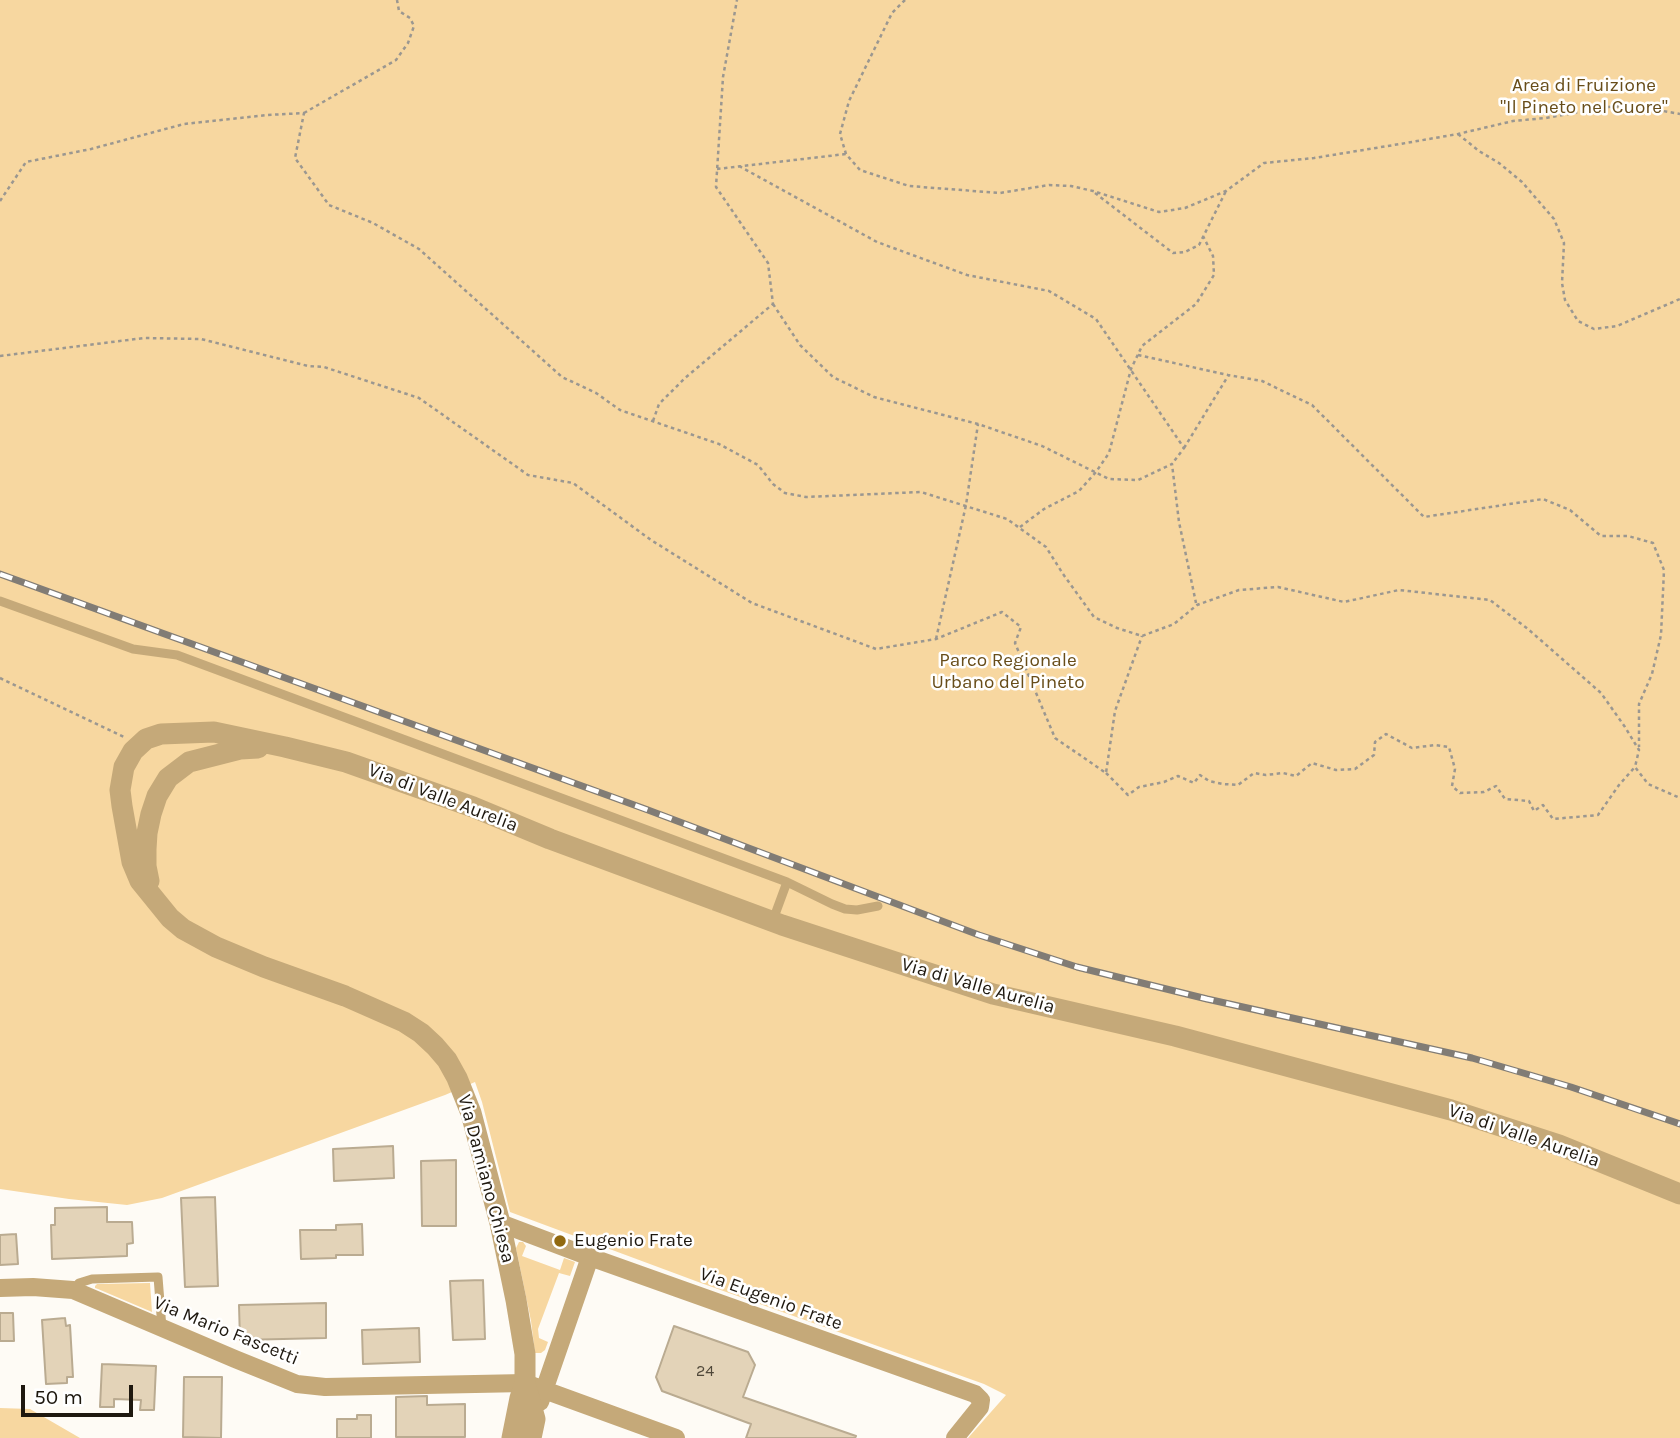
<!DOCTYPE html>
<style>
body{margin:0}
#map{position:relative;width:1680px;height:1438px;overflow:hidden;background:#fefbf5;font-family:Karla,sans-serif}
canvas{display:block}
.scale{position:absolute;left:21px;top:1385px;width:112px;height:32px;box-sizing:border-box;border:4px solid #1e180f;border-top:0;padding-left:9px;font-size:21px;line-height:24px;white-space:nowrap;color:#1e180f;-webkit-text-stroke:5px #fff;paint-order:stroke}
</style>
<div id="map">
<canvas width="1680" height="1438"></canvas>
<div class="scale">50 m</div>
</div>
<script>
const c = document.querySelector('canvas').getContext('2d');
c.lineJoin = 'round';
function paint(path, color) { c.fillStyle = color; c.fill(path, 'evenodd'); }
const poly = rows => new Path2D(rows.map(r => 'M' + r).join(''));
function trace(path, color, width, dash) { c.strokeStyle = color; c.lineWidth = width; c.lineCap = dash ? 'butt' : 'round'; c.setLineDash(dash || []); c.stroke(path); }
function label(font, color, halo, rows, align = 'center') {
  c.font = font + ' Karla,sans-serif'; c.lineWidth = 5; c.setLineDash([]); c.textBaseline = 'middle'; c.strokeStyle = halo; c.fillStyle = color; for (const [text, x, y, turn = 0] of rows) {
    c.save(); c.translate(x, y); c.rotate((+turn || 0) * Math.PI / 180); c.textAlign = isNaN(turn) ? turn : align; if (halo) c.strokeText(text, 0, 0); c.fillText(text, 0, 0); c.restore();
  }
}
const green = poly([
 [0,0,1680,0,1680,1438,968,1438,1006,1395,984,1384,701,1283,510,1212,482,1102,475,1082,445,1095,162,1198,127,1205,69,1199,0,1189],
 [519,1242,523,1242,526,1246,522,1256,560,1270,564,1258,575,1262,570,1276,559,1273,538,1329,539,1338,548,1342,545,1350,541,1353,535,1353,531,1321,516,1248],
 [150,1283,152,1312,98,1289,95,1288,95,1286,97,1284],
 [0,1408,30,1409,80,1438,0,1438]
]);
const building = poly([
 [393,1146,394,1178,334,1181,333,1149,393,1146],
 [456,1160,456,1226,422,1226,421,1161,456,1160],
 [215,1197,218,1286,185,1287,181,1198,215,1197],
 [107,1207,107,1222,132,1222,133,1243,127,1244,127,1256,52,1259,51,1225,55,1225,55,1208,107,1207],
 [362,1224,363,1255,336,1255,336,1258,301,1259,300,1230,336,1230,336,1225,362,1224],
 [16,1234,18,1264,0,1265,0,1235,16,1234],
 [483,1280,485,1339,453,1340,450,1281,483,1280],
 [326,1303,326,1338,240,1340,239,1305,326,1303],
 [0,1313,13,1313,14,1341,0,1341,0,1313],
 [65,1318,66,1326,70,1325,73,1377,67,1377,67,1383,46,1384,42,1320,65,1318],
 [674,1326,748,1352,755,1365,743,1397,856,1436,855,1438,746,1438,751,1424,662,1391,656,1377,674,1326],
 [419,1328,420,1362,363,1364,362,1330,419,1328],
 [102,1364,156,1366,154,1410,140,1410,141,1400,114,1399,114,1407,100,1407,102,1364],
 [184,1377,222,1377,221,1438,183,1437,184,1377],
 [427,1396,427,1405,465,1404,465,1437,396,1437,396,1397,427,1396],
 [357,1415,371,1415,371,1438,337,1438,337,1419,357,1419,357,1415]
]);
const path = poly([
 [905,0,892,13,849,101,840,134,846,154,860,170,909,186,1000,193,1049,185,1071,186,1093,191,1159,212,1185,208,1226,191,1264,163,1314,158,1400,144,1458,134,1513,121,1546,118,1607,107,1635,106,1680,114],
 [304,113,396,60,408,43,414,26,410,18,399,11,397,0],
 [1458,134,1479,151,1499,163,1522,182,1554,219,1564,243,1562,283,1565,300,1578,321,1594,329,1617,326,1680,299],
 [739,166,877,242,967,275,1049,291,1096,319,1184,448,1172,464],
 [717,169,846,154],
 [1095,193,1173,253,1185,252,1199,245,1226,191],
 [0,201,26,162,91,149,184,124,268,115,304,113,295,158,329,205,373,223,419,249,562,377,596,393,620,410,719,444,758,465,773,484,785,493,806,497,921,492,1007,519,1046,547,1063,574,1094,617,1117,628,1142,636,1174,624,1197,605,1239,590,1278,587,1344,602,1399,590,1490,600,1528,629,1601,693,1625,727,1639,750,1635,767,1648,784,1680,798],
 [773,304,800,345,833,377,874,397,978,424,1042,446,1109,479,1138,480,1172,464,1179,522,1196,603],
 [1138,355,1228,375,1262,381,1312,405,1424,517,1543,499,1570,510,1601,536,1628,536,1653,543,1664,570,1661,635,1652,674,1639,704,1639,747],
 [0,356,144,338,201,339,308,366,324,367,419,398,528,475,573,483,651,540,752,603,876,649,936,639,1002,612,1021,627,1015,643,1055,738,1106,773,1115,711,1142,636],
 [653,421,659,404,685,378,773,304,768,263,716,187,723,77,737,0],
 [1184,448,1228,376],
 [1020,527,1044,509,1079,491,1096,472,1109,453,1131,369,1142,346,1196,304,1214,275,1213,256,1203,236],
 [936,639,966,505,978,424],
 [0,678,124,737],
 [1106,773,1128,795,1139,787,1164,782,1178,776,1194,783,1200,775,1209,781,1223,784,1238,785,1254,773,1266,775,1283,773,1296,776,1312,763,1336,770,1355,769,1374,755,1375,742,1386,734,1412,748,1435,745,1449,747,1455,769,1452,786,1460,793,1484,792,1496,786,1505,799,1529,801,1534,811,1543,805,1553,819,1598,815,1619,785,1634,768]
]);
const service = poly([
 [0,601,133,649,177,655,787,882,773,920],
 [787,882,832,904,845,909,857,910,878,906],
 [73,1290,79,1283,92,1279,158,1277,162,1328]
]);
const minor = poly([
 [500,1223,590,1257,975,1394,981,1400,980,1407,955,1438],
 [0,1288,33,1287,73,1290,235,1359,297,1384,325,1387,525,1383,676,1438],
 [540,1402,590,1257]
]);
const tertiary = poly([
 [149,881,146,866,146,849,147,833,151,814,157,796,168,778,189,762,240,749,258,748],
 [525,1383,535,1419,531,1438],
 [512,1438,520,1398,525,1383,525,1354,516,1300,500,1223,471,1113,457,1078,447,1060,435,1046,421,1033,404,1022,345,996,264,967,216,947,183,929,170,918,140,881,132,862,122,806,120,790,124,767,133,751,146,739,161,734,214,732,285,747,346,762,473,807,550,839,782,925,993,994,1175,1036,1451,1110,1559,1145,1680,1194]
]);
const rail = poly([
 [0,574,648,810,979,935,1077,967,1207,999,1472,1058,1571,1087,1680,1124]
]);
const markers = [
 [560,1241,7,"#916911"]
];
const numberNames = [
 ["24",705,1371]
];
const parkNames = [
 ["Area di Fruizione",1584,86],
 ["\"Il Pineto nel Cuore\"",1584,108],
 ["Parco Regionale",1008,661],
 ["Urbano del Pineto",1008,683]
];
const streetNames = [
 ["Via di Valle Aurelia",443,798,21],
 ["Via di Valle Aurelia",978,986,16],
 ["Via di Valle Aurelia",1524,1136,19],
 ["Via Damiano Chiesa",486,1179,75],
 ["Via Eugenio Frate",771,1299,20],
 ["Via Mario Fascetti",226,1331,22]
];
const poiNames = [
 ["Eugenio Frate",574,1241]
];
paint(green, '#f7d7a0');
paint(building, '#e3d3b8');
trace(building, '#baab91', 2);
trace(path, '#9b9790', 2.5, [3.5, 3.5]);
trace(service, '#c5a979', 9);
trace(minor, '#c5a979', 18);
trace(tertiary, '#c5a979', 21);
trace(rail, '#817c75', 7);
trace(rail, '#fff', 4.5, [13]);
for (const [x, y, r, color] of markers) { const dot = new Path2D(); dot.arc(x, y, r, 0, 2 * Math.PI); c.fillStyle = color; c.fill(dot); trace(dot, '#fff', 2.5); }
label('16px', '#4f4739', null, numberNames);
label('19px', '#684d19', '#fff', parkNames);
label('19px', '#1e180f', '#fff', streetNames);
label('19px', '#1e180f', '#fff', poiNames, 'left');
</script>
